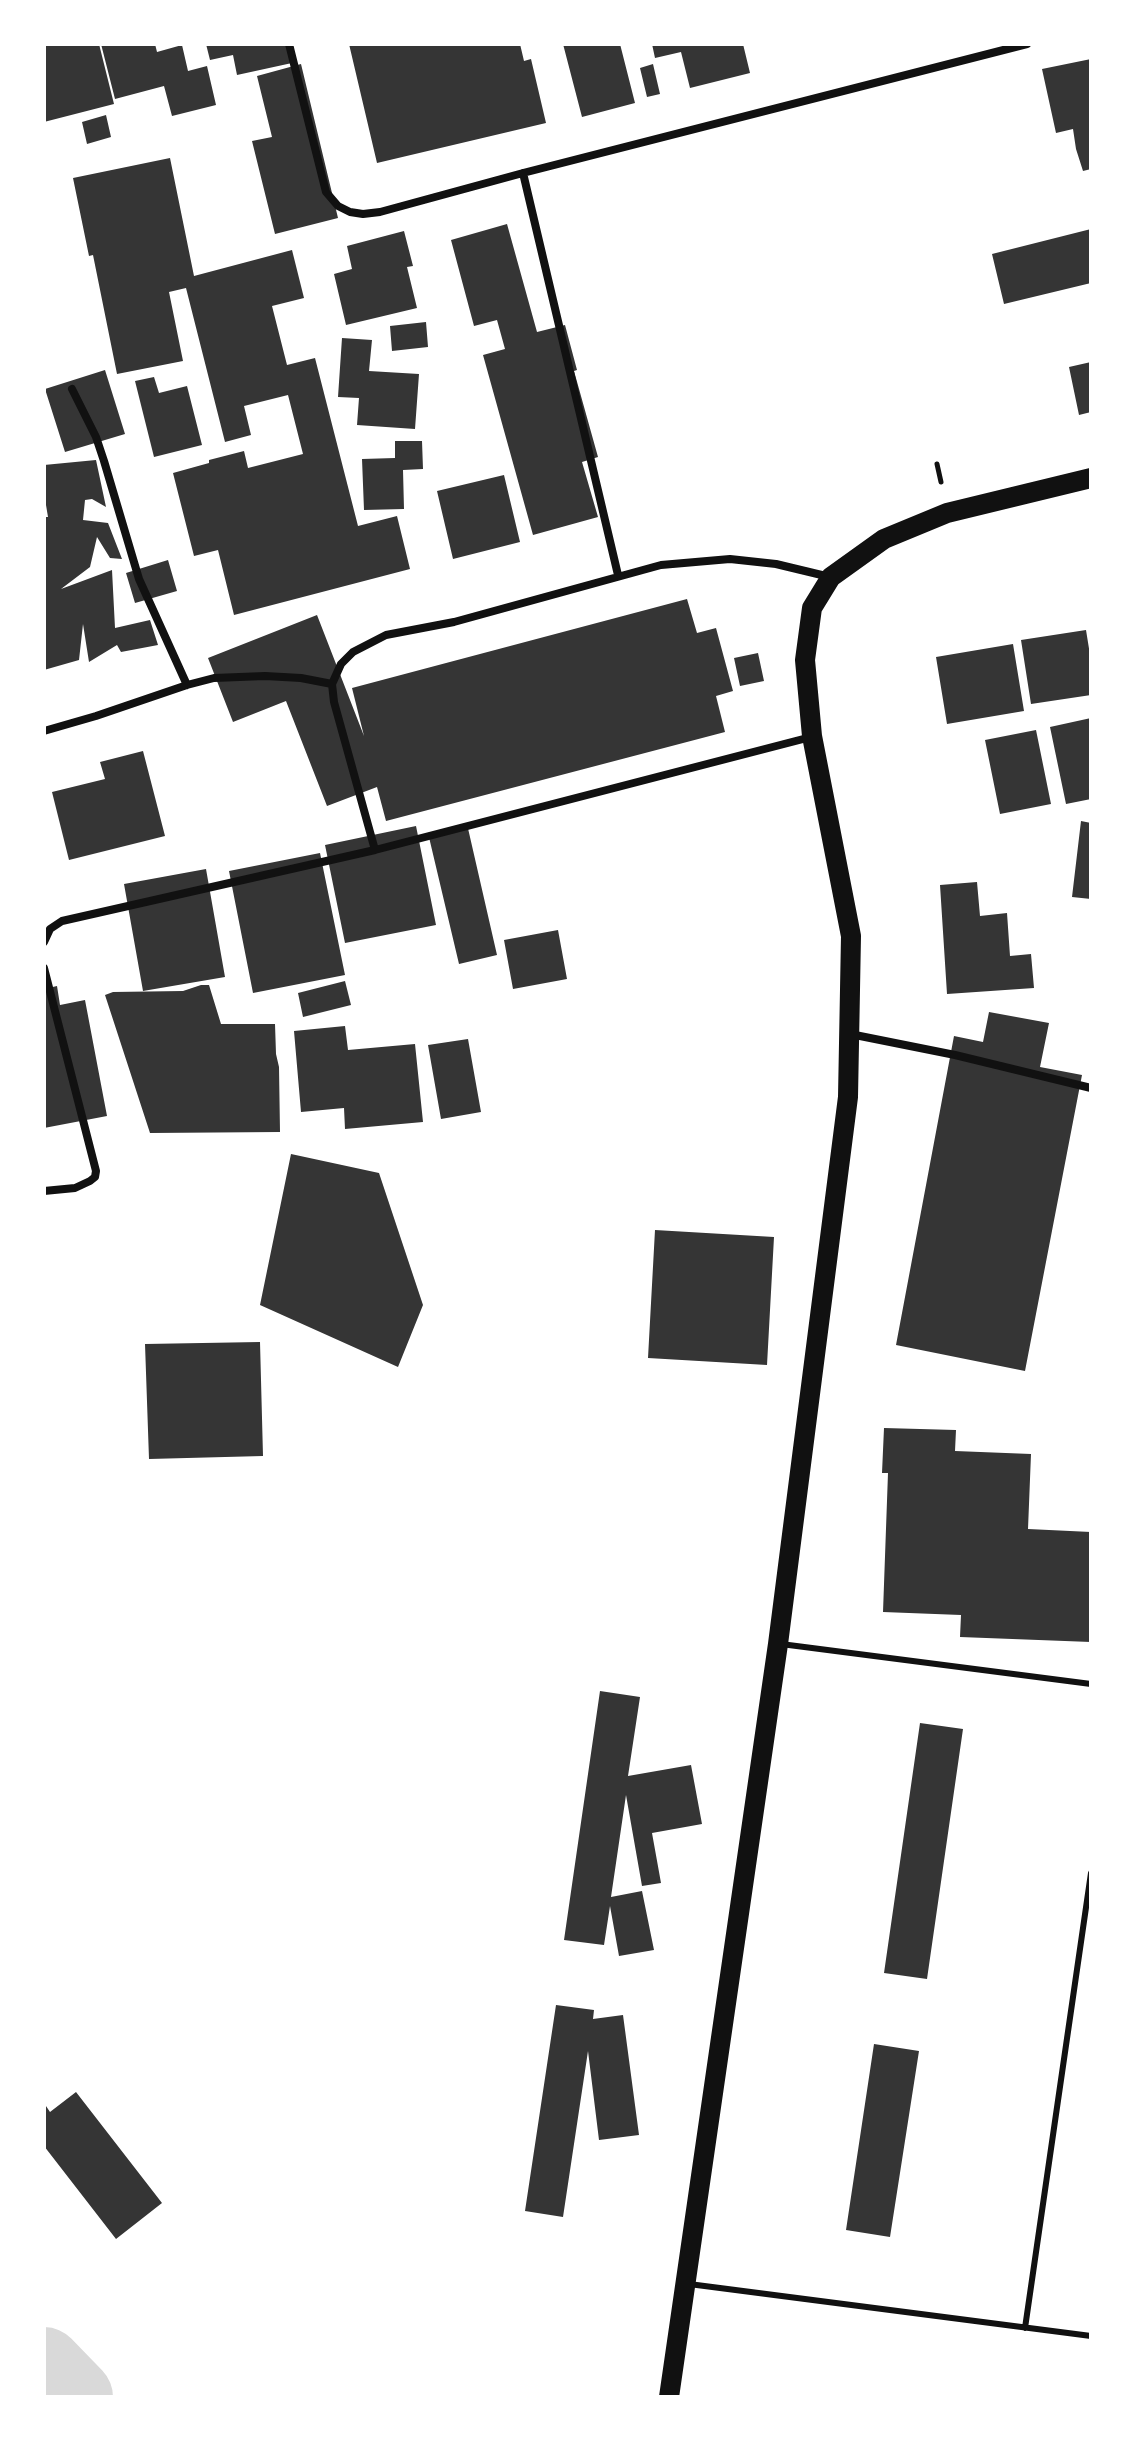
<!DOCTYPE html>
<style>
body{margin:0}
#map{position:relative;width:1135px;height:2441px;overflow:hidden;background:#fff;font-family:Rubik,sans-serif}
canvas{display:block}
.frame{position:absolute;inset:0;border:46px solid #fff;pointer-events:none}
</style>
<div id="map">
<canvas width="1135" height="2441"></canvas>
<div class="frame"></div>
</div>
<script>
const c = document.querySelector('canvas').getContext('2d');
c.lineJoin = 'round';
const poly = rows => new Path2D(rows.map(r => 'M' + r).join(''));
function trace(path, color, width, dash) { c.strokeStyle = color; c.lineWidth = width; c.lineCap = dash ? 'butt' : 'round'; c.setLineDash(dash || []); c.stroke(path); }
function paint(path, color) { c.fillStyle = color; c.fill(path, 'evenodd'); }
const river = poly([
 [44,2365,75,2397]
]);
const building = poly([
 [44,44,99,44,114,104,44,122],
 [101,44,155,44,157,52,182,45,188,71,207,66,216,105,172,116,164,86,115,99],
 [206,44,287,44,292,63,237,75,233,55,210,60],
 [349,44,520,44,524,61,531,59,546,123,377,163],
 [563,44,620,44,635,103,582,117],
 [652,44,743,44,750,73,690,88,681,52,655,58],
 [1091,59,1091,169,1083,171,1076,149,1073,129,1056,133,1042,69],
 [301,64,338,218,275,234,252,141,272,137,257,76],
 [653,64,660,94,647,97,640,68],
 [106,115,111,137,87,144,82,122],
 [170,158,194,276,292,250,304,298,272,306,287,365,315,358,358,526,397,516,410,569,234,615,218,550,194,556,173,473,209,463,209,460,244,451,248,468,303,454,288,395,244,406,251,435,225,442,186,288,169,292,183,361,117,374,93,255,89,256,73,178],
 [507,224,537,332,565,325,577,370,574,371,598,457,582,462,598,517,533,535,483,355,505,349,497,320,474,326,451,240],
 [1091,229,1091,283,1004,304,992,254],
 [404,231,413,266,407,267,417,308,346,325,334,274,352,269,347,246],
 [426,322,428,347,392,351,390,326],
 [342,338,372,340,369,371,419,374,415,429,357,425,359,398,338,397],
 [1091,362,1091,412,1079,415,1069,367],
 [105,370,125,434,65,452,45,389],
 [154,377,159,393,187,386,202,445,154,457,135,381],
 [395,441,422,441,423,469,403,470,404,509,364,510,362,459,395,458],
 [96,460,106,507,92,499,85,500,83,520,108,523,122,559,110,558,97,537,90,567,61,589,112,570,115,628,150,620,158,645,121,652,117,645,89,662,83,624,79,660,44,670,44,517,48,517,44,493,44,465],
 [504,475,520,542,453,559,437,491],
 [168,560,177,591,135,603,126,573],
 [687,599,697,633,716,628,733,691,716,696,725,732,386,821,377,787,327,806,286,701,233,722,208,658,317,615,364,736,352,688],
 [1086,630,1091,661,1091,695,1031,704,1021,640],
 [1013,644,1024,711,947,724,936,657],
 [758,653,764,681,740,686,734,658],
 [1091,718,1091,799,1066,804,1050,727],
 [1036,730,1051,804,1000,814,985,740],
 [143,751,165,836,69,860,52,792,105,779,100,762],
 [1081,821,1091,823,1091,899,1072,897],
 [467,824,497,955,459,964,428,833],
 [416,826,436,925,345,943,325,845],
 [320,853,345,975,253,993,229,871],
 [206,869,225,977,143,991,124,884],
 [977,882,980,916,1007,913,1010,956,1031,954,1034,988,947,994,940,885],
 [558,930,567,979,513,989,504,940],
 [345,981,351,1005,303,1017,298,993],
 [201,985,209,985,221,1024,275,1024,276,1054,279,1067,280,1132,150,1133,105,995,113,992,183,991],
 [57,986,60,1005,85,1000,107,1116,44,1128,44,989],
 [989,1012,1049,1023,1040,1067,1082,1075,1025,1371,896,1345,954,1036,983,1042],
 [345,1026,348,1050,415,1044,423,1122,345,1129,344,1108,301,1112,294,1031],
 [468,1039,481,1112,441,1119,428,1045],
 [291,1154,379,1173,423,1305,398,1367,260,1305],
 [655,1230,774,1237,767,1365,648,1358],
 [260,1342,263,1456,149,1459,145,1344],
 [884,1428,956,1430,955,1451,1031,1454,1028,1529,1091,1532,1091,1642,960,1637,961,1615,883,1612,888,1473,882,1473],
 [600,1691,640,1697,628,1776,691,1765,702,1824,652,1833,661,1883,642,1886,626,1795,611,1897,642,1891,654,1950,619,1956,610,1906,604,1945,564,1940],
 [920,1723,963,1729,927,1979,884,1973],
 [556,2005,594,2010,593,2019,623,2015,639,2135,599,2140,588,2051,563,2217,525,2211],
 [874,2044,919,2051,890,2237,846,2230],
 [76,2092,162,2203,116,2239,44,2146,44,2103,50,2112]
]);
const path = poly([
 [937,464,941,482]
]);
const service = poly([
 [781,1644,1091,1684],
 [689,2284,1091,2336],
 [1025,2328,1091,1873]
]);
const minor = poly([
 [289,44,326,192,338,206,350,212,363,214,380,212,523,173,1027,44],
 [523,173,618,575],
 [72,389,96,437,104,461,139,579,187,685],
 [44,731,96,716,187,685,214,678,265,676,301,678,332,684],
 [811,737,375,850,334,702,332,684,341,664,353,652,386,635,454,622,661,565,730,559,776,564,830,577],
 [44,942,50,929,62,921,375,850],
 [44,968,96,1171,95,1177,90,1181,75,1188,44,1191],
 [850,1034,955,1055,1091,1088]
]);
const primary = poly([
 [669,2397,778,1644,848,1097,851,936,812,736,805,660,812,608,831,577,884,539,947,513,1091,478]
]);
trace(river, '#d9d9d9', 76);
paint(building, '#353535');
trace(path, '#111', 5);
trace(service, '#111', 6);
trace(minor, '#111', 8);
trace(primary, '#111', 20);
</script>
